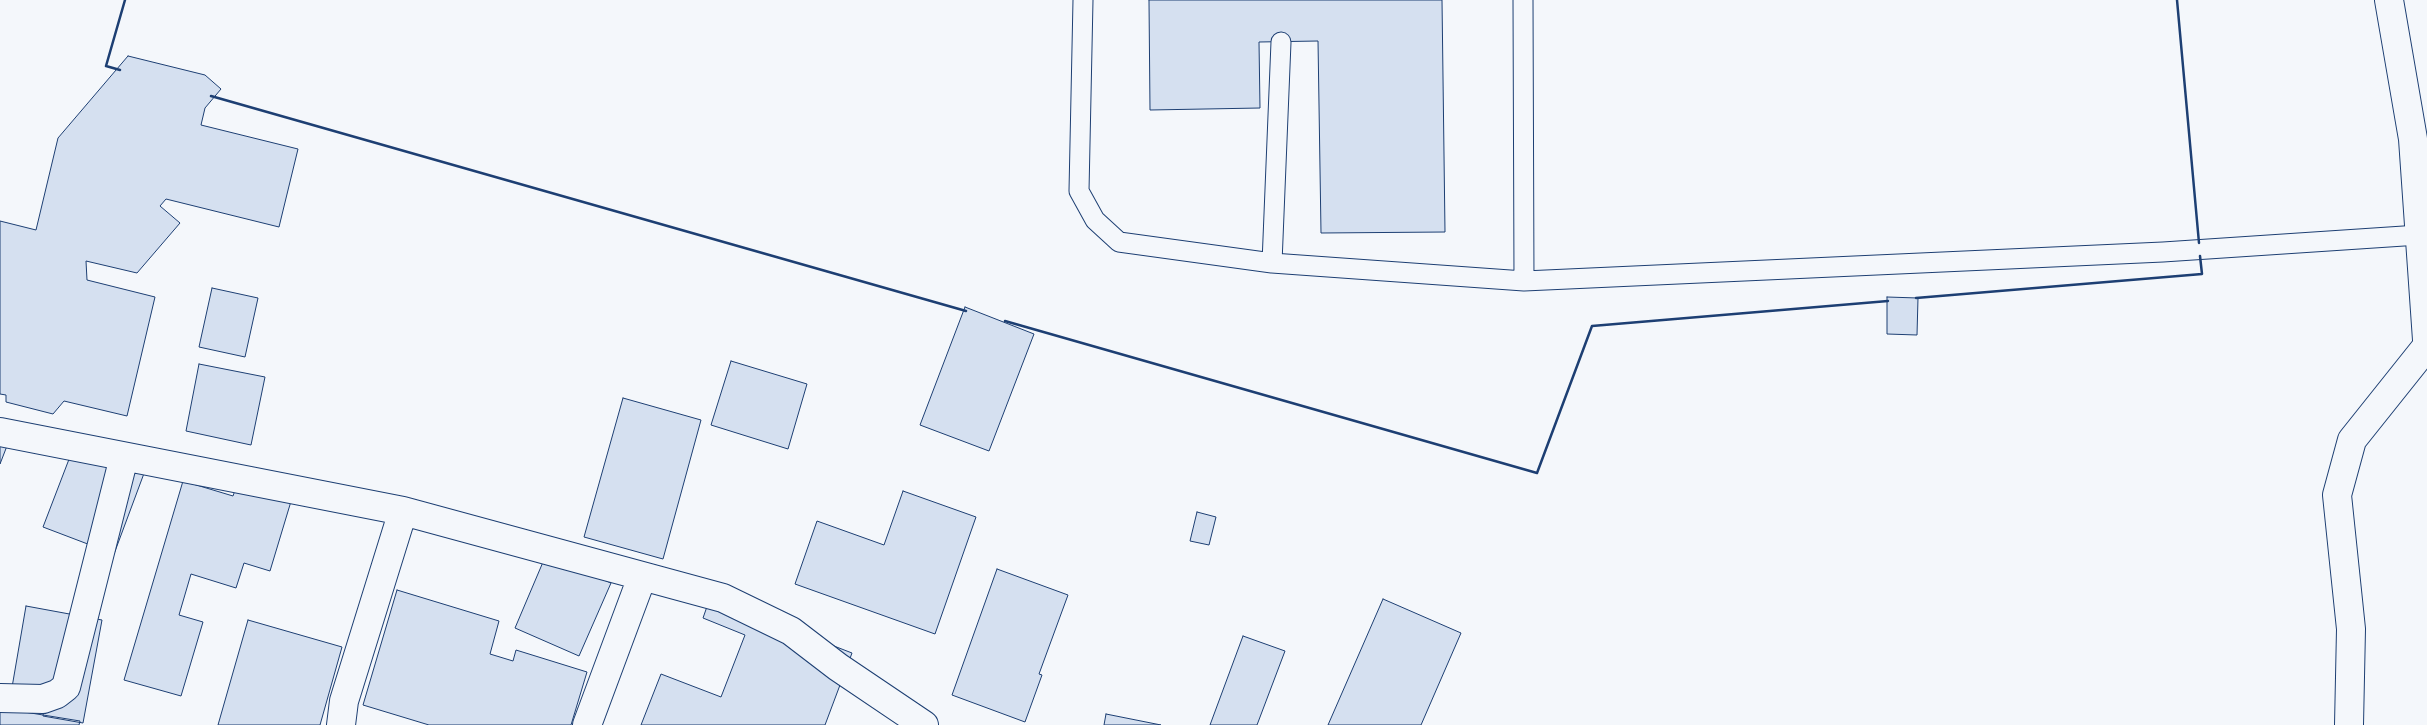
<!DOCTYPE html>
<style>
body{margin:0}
canvas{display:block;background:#f4f7fb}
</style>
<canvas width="2427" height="725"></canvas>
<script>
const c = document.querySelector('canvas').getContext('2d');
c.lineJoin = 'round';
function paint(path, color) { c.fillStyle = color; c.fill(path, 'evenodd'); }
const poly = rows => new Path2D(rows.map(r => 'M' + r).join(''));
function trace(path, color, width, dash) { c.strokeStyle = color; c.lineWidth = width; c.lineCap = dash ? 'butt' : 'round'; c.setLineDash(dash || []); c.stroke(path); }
const building = poly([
 [1149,0,1442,0,1445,232,1321,233,1318,41,1259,42,1260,108,1150,110,1149,0],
 [128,56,205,75,221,89,205,108,201,125,298,149,279,227,166,199,160,206,180,223,137,273,86,261,87,280,155,297,127,416,64,401,53,414,6,402,6,395,0,394,0,221,36,230,58,138,128,56],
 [212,288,258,298,245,357,199,347,212,288],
 [1887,297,1918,298,1917,335,1887,334,1887,297],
 [965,307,1034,334,989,451,920,425,965,307],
 [731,361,807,384,788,449,711,425,731,361],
 [199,364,265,377,251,445,186,431,199,364],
 [623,398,701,420,663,559,584,537,623,398],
 [0,429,12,433,0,464,0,429],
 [76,441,146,468,114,554,43,527,76,441],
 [183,481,233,496,238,482,292,498,270,571,244,563,236,588,191,574,179,615,203,622,181,696,124,680,183,481],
 [903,491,976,517,935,634,795,584,817,521,884,545,903,491],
 [1197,512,1216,517,1209,545,1190,541,1197,512],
 [546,555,611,583,579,656,515,628,546,555],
 [997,569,1068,595,1039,674,1042,675,1025,722,952,695,997,569],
 [397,590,499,621,490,654,513,661,516,650,587,672,571,725,429,725,363,705,397,590],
 [710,598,852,653,825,725,641,725,661,674,721,697,745,635,703,618,710,598],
 [1383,599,1461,633,1421,725,1328,725,1383,599],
 [26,606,102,620,83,723,43,716,44,705,10,699,26,606],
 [248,620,342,647,320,725,218,725,248,620],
 [1243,636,1285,651,1257,725,1210,725,1243,636],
 [0,708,80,721,79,725,0,725,0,708],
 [1106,714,1161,725,1104,725,1106,714]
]);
const service = poly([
 [1083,0,1079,191,1095,220,1119,242,1272,263,1524,281],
 [1523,0,1524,281,2163,252,2419,235],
 [1272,263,1281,42]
]);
const minor = poly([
 [0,432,403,511,723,598,791,631,838,667,924,725],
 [0,698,43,699,57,694,66,687,124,457],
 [341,725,344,701,403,511],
 [587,725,642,577],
 [2349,725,2351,629,2337,495,2352,440,2427,346]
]);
const trunk = poly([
 [2389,0,2413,139,2427,340]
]);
const wall = poly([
 [2177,0,2199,243],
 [120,70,106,66,125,0],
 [211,96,966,311],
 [1916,298,2202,274,2200,256],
 [1005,321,1537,473,1592,326,1888,301]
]);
paint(building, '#d5e0f0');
trace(building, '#1d3f73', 1);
trace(service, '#1d3f73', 21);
trace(minor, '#1d3f73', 30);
trace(trunk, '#1d3f73', 30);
trace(service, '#f4f7fb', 19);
trace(minor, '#f4f7fb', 28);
trace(trunk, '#f4f7fb', 28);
trace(wall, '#1d3f73', 2.5);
</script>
